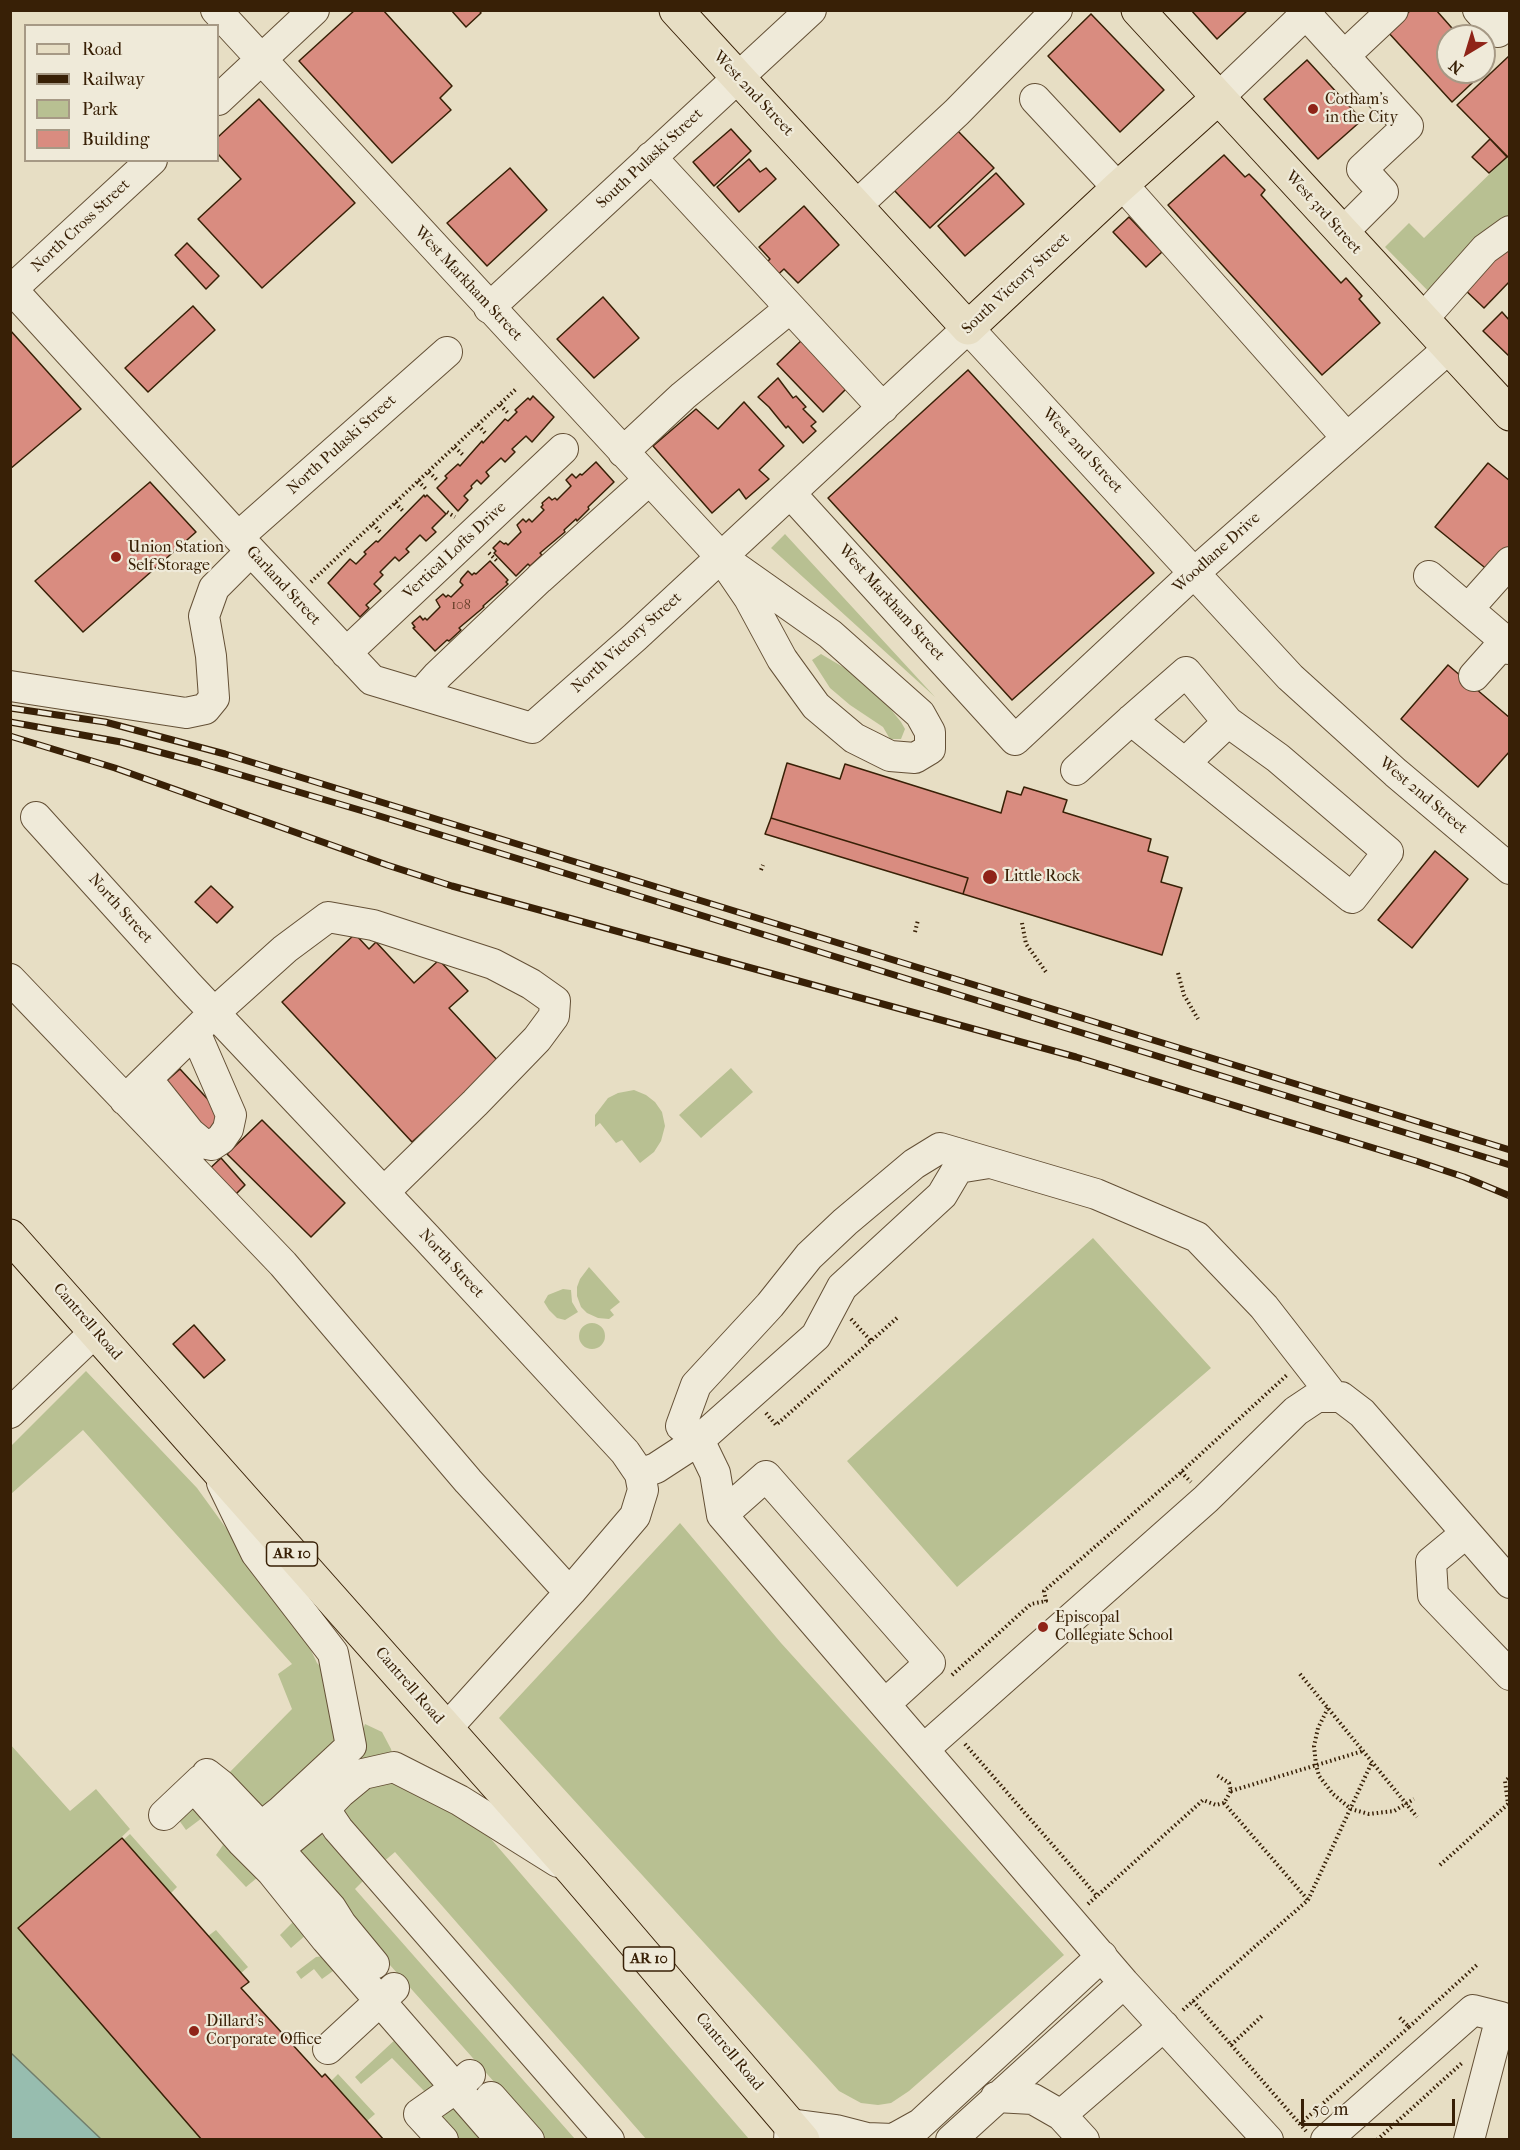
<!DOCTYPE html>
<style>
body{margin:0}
#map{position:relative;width:1520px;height:2150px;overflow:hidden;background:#e7dec4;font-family:"IM FELL French Canon",serif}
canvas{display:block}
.frame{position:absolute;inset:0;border:12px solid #382006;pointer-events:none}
.legend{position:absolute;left:24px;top:24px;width:195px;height:138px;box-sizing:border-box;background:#efead9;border:2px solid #a69985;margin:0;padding:8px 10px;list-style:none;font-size:18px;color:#382006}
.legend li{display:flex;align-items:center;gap:12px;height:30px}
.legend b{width:30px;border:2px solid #a69985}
.north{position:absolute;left:1436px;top:24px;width:60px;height:60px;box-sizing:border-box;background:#efead9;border:2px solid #a69985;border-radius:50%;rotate:218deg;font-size:16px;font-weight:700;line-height:24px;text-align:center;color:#382006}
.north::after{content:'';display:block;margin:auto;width:21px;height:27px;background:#8f2418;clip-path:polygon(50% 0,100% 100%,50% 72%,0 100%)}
.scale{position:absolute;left:1301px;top:2099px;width:154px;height:27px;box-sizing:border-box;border:3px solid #382006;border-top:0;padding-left:8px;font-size:18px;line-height:21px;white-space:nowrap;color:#382006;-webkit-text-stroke:4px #efead9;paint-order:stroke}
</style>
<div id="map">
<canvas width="1520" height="2150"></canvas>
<div class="frame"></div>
<ul class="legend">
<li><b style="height:8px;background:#e7dec4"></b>Road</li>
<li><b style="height:8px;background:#382006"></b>Railway</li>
<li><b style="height:16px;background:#b8c092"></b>Park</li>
<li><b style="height:16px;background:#d98c80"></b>Building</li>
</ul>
<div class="north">N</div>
<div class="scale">50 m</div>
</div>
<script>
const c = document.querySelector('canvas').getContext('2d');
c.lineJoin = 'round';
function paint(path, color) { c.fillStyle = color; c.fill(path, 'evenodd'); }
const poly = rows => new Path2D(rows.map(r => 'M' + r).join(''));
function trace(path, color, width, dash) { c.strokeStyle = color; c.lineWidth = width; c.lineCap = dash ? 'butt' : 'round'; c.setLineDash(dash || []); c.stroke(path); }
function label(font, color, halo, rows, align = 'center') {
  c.font = font + ' "IM FELL French Canon",serif'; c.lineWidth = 4.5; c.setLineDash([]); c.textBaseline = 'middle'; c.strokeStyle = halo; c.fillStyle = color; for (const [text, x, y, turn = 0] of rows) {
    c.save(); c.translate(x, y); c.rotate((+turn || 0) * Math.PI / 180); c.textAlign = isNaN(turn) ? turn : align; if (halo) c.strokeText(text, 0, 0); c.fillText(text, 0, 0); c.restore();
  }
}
const green = poly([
 [1507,157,1509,159,1509,221,1433,296,1385,247,1409,223,1424,238],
 [785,534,935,697,771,548],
 [821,654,848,670,881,697,901,722,905,729,901,739,890,739,883,727,850,705,830,688,812,660],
 [731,1068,753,1092,701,1138,679,1115],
 [634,1090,646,1095,655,1102,662,1112,665,1126,661,1141,654,1152,640,1163,622,1140,616,1143,600,1123,595,1127,595,1115,608,1098,618,1093],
 [1093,1238,1211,1368,957,1587,847,1461],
 [589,1267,620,1302,610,1310,614,1315,609,1319,598,1318,587,1313,581,1307,577,1296,577,1287,580,1279],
 [563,1289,571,1290,572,1302,578,1312,565,1320,557,1318,549,1310,544,1302,548,1295],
 '579 1336a13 13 0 1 1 26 0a13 13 0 1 1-26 0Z',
 [86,1371,197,1488,255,1568,297,1621,317,1663,324,1670,351,1746,260,1813,223,1779,292,1709,278,1674,292,1664,83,1430,11,1494,11,1446],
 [680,1523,781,1643,1064,1955,909,2091,891,2103,878,2105,861,2103,839,2091,499,1718],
 [365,1724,382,1732,391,1749,394,1760,351,1761],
 [10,1744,70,1811,96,1789,130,1829,25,1930,211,2139,101,2139,11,2053],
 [393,1775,479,1825,749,2139,646,2139,395,1852,382,1863,342,1808,345,1800],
 [191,1804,202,1810,304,1922,307,1934,291,1948,280,1935,296,1919,258,1877,246,1887,216,1855,223,1845,202,1818,186,1830,176,1816],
 [317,1829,363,1881,355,1889,575,2139,545,2139,291,1854],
 [130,1834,177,1887,170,1894,121,1842],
 [216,1930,248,1967,240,1974,208,1936],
 [324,1956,337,1962,333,1971,322,1979,314,1969,301,1979,296,1972,316,1957],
 [398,2037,440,2082,427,2094,392,2058,361,2084,355,2077],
 [338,2074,375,2114,367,2121,331,2081],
 [465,2097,501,2139,453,2139,437,2122]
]);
const water = poly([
 [11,2053,101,2139,11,2139,11,2053]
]);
const building = poly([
 [355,10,383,10,452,86,440,98,451,110,392,163,299,61,355,10],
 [451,10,479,10,481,13,466,27,451,10],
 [1191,10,1248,10,1217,39,1191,10],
 [1411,10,1436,10,1459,36,1448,36,1448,72,1484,72,1484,63,1488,68,1452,102,1387,31,1411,10],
 [1091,14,1164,90,1120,132,1048,56,1091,14],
 [1510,55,1510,159,1457,105,1510,55],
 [1307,60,1362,120,1318,159,1264,99,1307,60],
 [259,99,355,203,262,288,198,219,241,179,218,154,218,137,259,99],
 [955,128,994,168,930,228,892,188,955,128],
 [731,129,751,151,714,186,693,162,731,129],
 [1490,139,1507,157,1489,173,1472,157,1490,139],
 [1224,155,1245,177,1249,174,1265,190,1261,195,1341,283,1346,278,1362,296,1359,299,1380,323,1322,375,1168,205,1224,155],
 [749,159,760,172,766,168,776,179,739,212,717,187,749,159],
 [510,168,547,210,487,266,447,223,510,168],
 [996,173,1024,204,965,256,938,226,996,173],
 [804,206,839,245,798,283,784,269,771,281,760,269,770,259,759,247,804,206],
 [1129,217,1162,252,1146,267,1113,232,1129,217],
 [187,243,219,276,206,289,175,255,187,243],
 [1510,243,1510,281,1484,308,1462,287,1510,243],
 [603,297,639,338,594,378,557,339,603,297],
 [193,306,215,330,148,392,125,368,193,306],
 [1502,312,1510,321,1510,357,1483,331,1502,312],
 [10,330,81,409,10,469,10,330],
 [804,338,849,386,823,412,777,364,804,338],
 [968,370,1154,573,1012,700,828,498,968,370],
 [778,378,793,398,796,396,806,407,803,409,816,422,811,426,816,431,803,443,788,426,786,428,769,407,758,397,778,378],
 [533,396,554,417,532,442,526,436,512,449,515,452,505,462,501,458,486,472,489,476,481,484,477,480,471,486,472,488,464,496,468,500,458,511,437,488,447,478,445,476,458,464,460,466,482,441,483,443,505,419,508,421,517,412,515,410,528,398,530,400,533,396],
 [744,402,784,446,759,470,769,479,746,499,739,489,712,513,653,446,696,409,718,429,744,402],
 [596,462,614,482,588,507,589,509,577,521,576,519,564,530,565,532,540,553,542,555,530,566,528,564,516,576,494,553,496,551,493,548,500,541,504,544,506,543,508,545,521,532,517,525,523,519,526,522,529,519,532,522,544,510,541,507,543,505,542,503,549,497,552,500,555,498,557,500,571,486,566,480,572,474,576,478,580,474,582,475,596,462],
 [1488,463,1510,481,1510,546,1489,571,1435,527,1488,463],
 [150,482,196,532,83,632,35,581,150,482],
 [424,495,425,497,427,495,446,514,432,528,436,532,426,541,420,535,406,549,409,552,399,561,395,557,380,572,383,575,374,584,381,591,366,605,369,608,360,617,328,583,350,559,356,564,366,554,364,552,376,541,378,542,424,495],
 [490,561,508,580,506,582,508,584,483,606,484,607,459,628,461,630,449,641,447,640,435,651,413,628,415,627,412,623,420,616,423,620,425,618,427,620,440,607,436,600,443,594,446,597,448,595,451,597,463,585,460,582,461,579,468,571,472,575,474,573,476,574,490,561],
 [1448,665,1510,718,1510,751,1478,787,1401,719,1448,665],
 [787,763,840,779,845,764,1001,813,1007,791,1021,795,1024,787,1067,800,1063,812,1151,839,1148,851,1168,857,1161,882,1182,888,1162,955,963,894,968,878,771,818,787,763],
 [771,818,968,878,963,894,765,834,771,818],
 [1435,851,1468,879,1412,948,1378,920,1435,851],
 [211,886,233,907,217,923,195,902,211,886],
 [355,934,369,949,376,942,414,983,439,960,468,991,449,1008,499,1062,412,1142,282,1002,355,934],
 [180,1069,225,1118,207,1134,163,1084,180,1069],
 [262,1120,345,1203,311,1237,227,1154,262,1120],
 [221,1158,245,1185,231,1199,206,1172,221,1158],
 [194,1325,225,1360,204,1378,173,1344,194,1325],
 [122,1838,249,1982,241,1988,322,2077,325,2074,384,2140,202,2140,18,1928,122,1838]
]);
const path = poly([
 [500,405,508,413],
 [478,425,486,434],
 [455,447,463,455],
 [429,472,437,480],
 [418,481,427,490],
 [395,503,403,511],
 [447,512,455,517],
 [373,524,380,532],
 [489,553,497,561],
 [311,582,517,388],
 [761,870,763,865],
 [1022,923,1026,944,1046,972],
 [915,932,918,920],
 [1178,973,1184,995,1198,1019],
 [851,1319,871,1341],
 [766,1413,776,1425,897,1318],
 [1181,1472,1191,1482],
 [1300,1674,1417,1817],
 [952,1675,1031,1604,1046,1601,1044,1591,1179,1474,1287,1375],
 [1328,1708,1318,1728,1314,1746,1316,1765,1319,1776,1333,1794,1351,1809,1369,1814,1394,1811,1414,1799],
 [965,1744,1097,1896],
 [1231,1791,1363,1751],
 [1224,1803,1308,1900],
 [1440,1865,1508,1804,1505,1781,1510,1777],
 [1088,1904,1203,1800,1216,1805,1224,1803,1231,1791,1229,1783,1215,1774],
 [1193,2001,1306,2131],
 [1183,2010,1308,1900,1372,1762],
 [1409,2027,1478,1964],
 [1231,2045,1263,2015],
 [1300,2124,1409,2027,1399,2017],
 [1377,2140,1463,2062]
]);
const minor = poly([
 [216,10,721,557,749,598,782,659,816,706,854,738,890,756,915,758,930,749,930,732,920,714,830,634,721,557],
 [1478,10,1498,32,1510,22],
 [1306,14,1408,126,1362,169,1383,192,1342,233],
 [1344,56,1393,10],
 [1218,98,1310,10],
 [1035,99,1118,188],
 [218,100,314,10],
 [651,157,883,408],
 [1122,184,1347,438],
 [856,206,957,112,1057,10],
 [10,287,238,537,372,680,532,728,635,637,968,328,1290,677,1396,773,1510,869],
 [10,291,152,160],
 [489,308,811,10],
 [1422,320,1485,249,1510,231],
 [623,452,683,396,789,309],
 [790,493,1015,740,1194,573,1448,349],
 [238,537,447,352],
 [1429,576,1510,645],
 [1468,609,1510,562],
 [346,653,563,449],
 [1474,676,1499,648,1510,649],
 [10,686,186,713,205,709,214,698,211,656,204,616,214,588,251,551],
 [421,694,438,675,539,579,649,480],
 [1185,763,1228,722],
 [1076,770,1131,720,1186,672,1228,722,1278,758,1388,852,1352,898,1131,720],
 [36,817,188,985,426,1237,625,1452,640,1474,643,1490,635,1516,571,1591,446,1729],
 [10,979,283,1264,468,1481,559,1581,571,1591],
 [147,1079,190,1133,202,1143,212,1145,221,1139,228,1129,231,1115,195,1032],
 [125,1100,215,1012,285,949,328,917,373,925,493,964,531,984,555,1001,554,1016,537,1039,475,1103,384,1192],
 [10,1413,95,1332],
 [640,1474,656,1468,699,1440,816,1336,842,1287,942,1195,958,1168,989,1163],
 [222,1483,256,1553,333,1653,351,1746,281,1811,242,1842],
 [722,1515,766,1476,930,1663,885,1704],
 [1465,1534,1431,1562,1433,1595,1510,1675],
 [924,1749,1206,1499,1296,1411,1317,1397,1341,1397,1362,1413,1510,1583],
 [207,1774,221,1785,261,1827],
 [309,1786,338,1829,609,2140],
 [194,1787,242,1842,272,1872,326,1939,501,2140],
 [164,1815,201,1780],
 [280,1851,331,1908,341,1924,374,1964],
 [264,1861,313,1821,340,1793,363,1774,394,1767,459,1800,558,1862],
 [328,2049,394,1988],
 [491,2097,529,2140],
 [996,2097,1033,2099,1061,2115,1084,2140],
 [1061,2115,1164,2026],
 [443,2140,419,2114,456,2088,470,2075],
 [789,2140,790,2124,836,2130,867,2138,893,2139,920,2124],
 [903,2140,1102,1956],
 [951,2140,1124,1983],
 [1268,2140,1124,1983,722,1515,715,1473,699,1440,681,1426,696,1385,770,1305,809,1256,845,1222,914,1164,940,1148,1096,1194,1197,1237,1264,1307,1334,1397],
 [1326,2140,1473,2010,1501,2017,1469,2140]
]);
const major = poly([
 [676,10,968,328,1118,188,1218,98],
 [1138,10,1510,414],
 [10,1236,573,1871,803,2140]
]);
const rail = poly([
 [10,708,105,722,225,754,1510,1150],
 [10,722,121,742,197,762,373,814,1510,1165],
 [10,736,115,768,387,865,452,886,1076,1057,1416,1161,1464,1177,1510,1196]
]);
const markers = [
 [1313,109,6,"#8f2418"],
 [116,557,6,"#8f2418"],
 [990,877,8,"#8f2418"],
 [1043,1627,6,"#8f2418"],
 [194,2031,6,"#8f2418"]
];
const numberNames = [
 ["108",461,606]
];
const shields = [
 [292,1554,51],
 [649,1959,51]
];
const shieldNames = [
 ["AR 10",292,1554],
 ["AR 10",649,1959]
];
const streetNames = [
 ["West 2nd Street",753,94,47],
 ["South Pulaski Street",650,159,-43],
 ["West 3rd Street",1323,213,48],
 ["North Cross Street",81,226,-43],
 ["West Markham Street",468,284,47],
 ["South Victory Street",1016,284,-43],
 ["North Pulaski Street",342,445,-42],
 ["West 2nd Street",1082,451,47],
 ["Vertical Lofts Drive",455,551,-43],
 ["Woodlane Drive",1217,553,-42],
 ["Garland Street",283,586,47],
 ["West Markham Street",891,603,48],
 ["North Victory Street",627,643,-42],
 ["West 2nd Street",1423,796,40],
 ["North Street",120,909,48],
 ["North Street",451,1264,47],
 ["Cantrell Road",87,1322,49],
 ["Cantrell Road",409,1686,49],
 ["Cantrell Road",729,2052,50]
];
const poiNames = [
 ["Cotham's",1325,100],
 ["in the City",1325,118],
 ["Union Station",128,548],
 ["Self Storage",128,566],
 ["Little Rock",1004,877],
 ["Episcopal",1055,1618],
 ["Collegiate School",1055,1636],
 ["Dillard's",206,2022],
 ["Corporate Office",206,2040]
];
paint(green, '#b8c092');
paint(water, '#97bdaf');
trace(water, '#717e6b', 1.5);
paint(building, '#d98c80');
trace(building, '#382006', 1.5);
trace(minor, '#645036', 32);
trace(major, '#382006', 35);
trace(path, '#382006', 4, [1.5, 3]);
trace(minor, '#efead9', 30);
trace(major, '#e7dec4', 33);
trace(rail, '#382006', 7);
trace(rail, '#efead9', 4.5, [14]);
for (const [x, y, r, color] of markers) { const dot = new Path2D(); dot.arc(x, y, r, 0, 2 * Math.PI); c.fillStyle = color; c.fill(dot); trace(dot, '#efead9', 2); }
label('14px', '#603b24', null, numberNames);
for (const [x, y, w] of shields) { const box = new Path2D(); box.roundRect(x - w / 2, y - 12, w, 24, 4.5); c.fillStyle = '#efead9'; c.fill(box); trace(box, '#382006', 1.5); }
label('bold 15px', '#382006', null, shieldNames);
label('16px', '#382006', '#efead9', streetNames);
label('16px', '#382006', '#efead9', poiNames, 'left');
</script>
